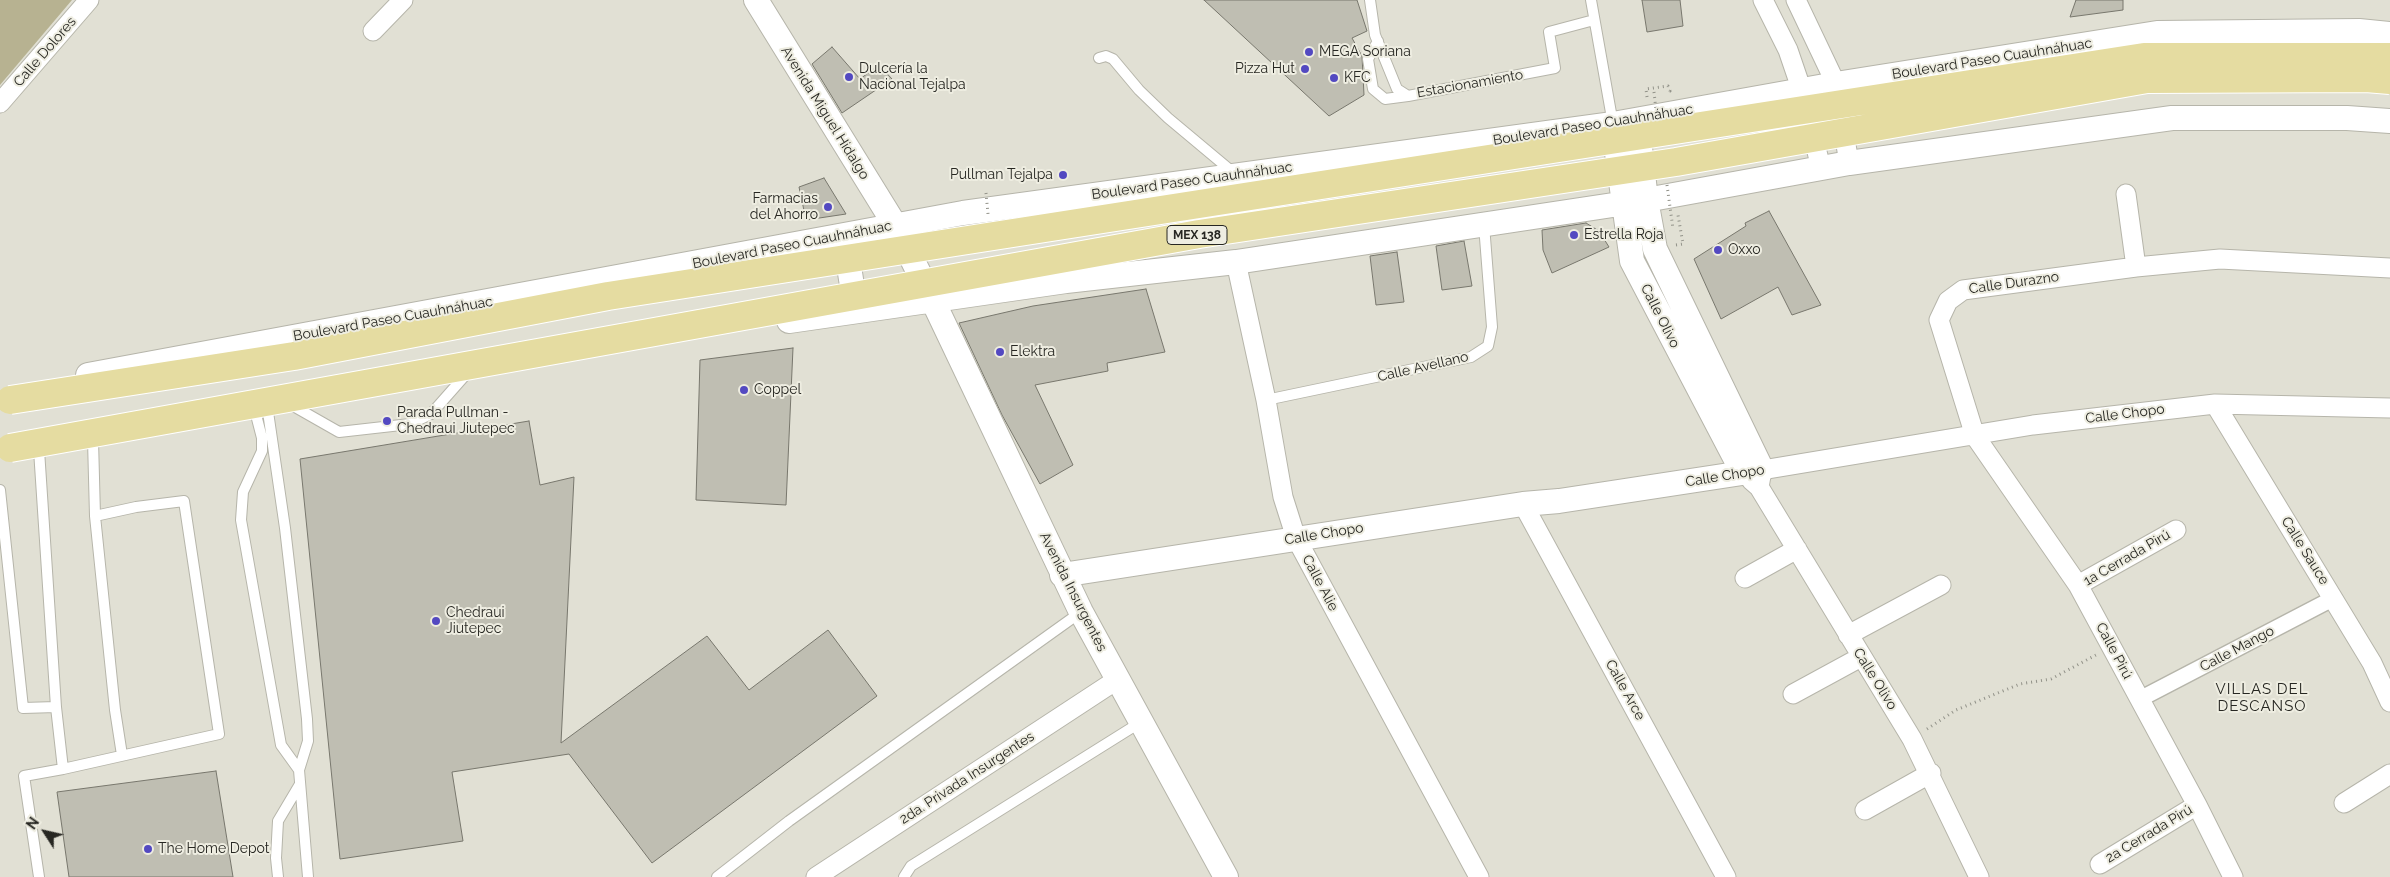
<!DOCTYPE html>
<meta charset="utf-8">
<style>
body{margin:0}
#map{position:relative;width:2390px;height:877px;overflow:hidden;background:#e1e0d4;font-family:Raleway,sans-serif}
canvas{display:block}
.north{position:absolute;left:20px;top:807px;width:50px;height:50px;-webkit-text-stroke:4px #eeede1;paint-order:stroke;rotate:305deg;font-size:14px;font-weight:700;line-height:20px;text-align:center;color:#272722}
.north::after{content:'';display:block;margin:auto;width:18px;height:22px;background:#272722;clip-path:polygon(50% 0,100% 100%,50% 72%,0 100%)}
</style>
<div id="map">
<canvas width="2390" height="877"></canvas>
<div class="north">N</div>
</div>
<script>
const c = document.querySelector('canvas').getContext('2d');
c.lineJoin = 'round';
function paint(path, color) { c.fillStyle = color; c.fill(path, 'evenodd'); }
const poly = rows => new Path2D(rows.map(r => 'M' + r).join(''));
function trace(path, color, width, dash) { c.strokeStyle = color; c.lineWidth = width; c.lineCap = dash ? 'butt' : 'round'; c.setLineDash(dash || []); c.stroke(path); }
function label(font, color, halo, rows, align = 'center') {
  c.font = font + ' Raleway,sans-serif'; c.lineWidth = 4; c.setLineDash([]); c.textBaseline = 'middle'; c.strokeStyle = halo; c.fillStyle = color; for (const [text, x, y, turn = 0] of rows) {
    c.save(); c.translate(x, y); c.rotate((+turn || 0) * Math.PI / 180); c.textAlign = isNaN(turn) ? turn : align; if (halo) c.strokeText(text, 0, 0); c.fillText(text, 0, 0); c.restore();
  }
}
const green = poly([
 [0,0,72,0,0,85]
]);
const building = poly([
 [1204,0,1357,0,1367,31,1352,38,1362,56,1364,95,1329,116,1204,0],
 [1642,0,1680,0,1683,26,1647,32,1642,0],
 [2076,0,2123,0,2123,10,2070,17,2076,0],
 [832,47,860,79,879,65,892,79,842,113,812,64,832,47],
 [824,178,846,214,806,220,799,187,824,178],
 [1769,211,1821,305,1792,315,1778,287,1721,319,1694,259,1746,226,1745,223,1769,211],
 [1586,223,1599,231,1609,247,1552,273,1543,250,1542,230,1586,223],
 [1464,241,1472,286,1442,290,1436,246,1464,241],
 [1397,252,1404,302,1376,305,1370,256,1397,252],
 [1146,289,1165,352,1107,363,1108,371,1035,385,1073,465,1040,484,1002,415,959,323,1033,306,1146,289],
 [793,348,786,505,696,500,700,360,793,348],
 [529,421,540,485,574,477,561,743,707,636,749,690,828,630,877,696,652,863,569,754,452,772,463,841,340,859,300,459,529,421],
 [216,771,233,877,69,877,57,792,216,771]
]);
const path = poly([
 [1647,97,1646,89,1668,86,1670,91,1667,91],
 [1676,245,1683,244,1678,215],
 [1927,729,1956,710,2020,684,2051,679,2096,655]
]);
const service = poly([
 [1370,0,1375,35,1397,89,1408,96,1555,68,1549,32,1594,20],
 [1591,0,1613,124],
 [1378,41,1368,59,1373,89,1385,99,1408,96],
 [1099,58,1106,56,1113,59,1139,90,1168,118,1235,174],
 [1266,400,1471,357,1488,346,1492,327,1484,225],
 [288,403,339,432,410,424,431,414,469,371],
 [267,405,285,528,307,719,308,741,299,770,308,877],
 [254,407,262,438,262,451,243,492,241,520,281,745,299,770],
 [93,440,95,516,115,710,122,755],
 [0,490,23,708,56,707],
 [63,769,219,734,184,501,136,507,95,516],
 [39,877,24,776,63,769,56,707,39,450],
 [278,877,276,858,278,821,300,784],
 [717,877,789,821,1081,612],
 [904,877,911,866,1141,722]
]);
const pedestrian = poly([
 [2140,699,2334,598]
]);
const minor = poly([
 [1763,0,1788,50,1802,91,1821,168],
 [1796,0,1836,84,1849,163],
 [373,31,403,0],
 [0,103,89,0],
 [2126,194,2136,267],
 [1236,262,1266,400,1283,497,1296,538,1479,877],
 [2215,404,2372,663,2390,702],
 [1751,480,1759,487,1912,739,1979,877],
 [1759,487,1762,470,2033,425,2215,404,2390,408],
 [1523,504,1726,877],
 [1745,578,1797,549],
 [2078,585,2176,530],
 [1848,635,1941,585],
 [1793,694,1861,657],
 [2344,803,2390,774],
 [1865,810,1931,773],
 [2100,864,2197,805],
 [816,877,1118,679],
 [2233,877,2197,805,2078,585,1975,436,1939,320,1948,301,1963,290,2136,267,2220,259,2390,268]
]);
const tertiary = poly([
 [756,0,895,225,933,301,1081,612,1226,877],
 [1613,124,1632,261,1743,473],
 [845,241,856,311],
 [789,321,1066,281,1236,262,1646,200,1849,163,2172,118,2347,118,2390,121],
 [88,375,963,213,1613,124,1836,84,2157,33,2359,31,2390,34],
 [1062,575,1523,504,1559,501,1762,470,1655,249,1646,200,1637,121]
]);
const pathBridge = poly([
 [1654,92,1656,110],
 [1667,185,1673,229],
 [986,193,988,214]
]);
const primaryBridge = poly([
 [10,400,294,356,608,296,2144,57,2390,57],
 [10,448,1199,234,1676,162,2147,79,2366,78,2390,80]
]);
const markers = [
 [1309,52,5,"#5349c1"],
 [1305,69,5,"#5349c1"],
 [849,77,5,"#5349c1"],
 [1334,78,5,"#5349c1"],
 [1063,175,5,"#5349c1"],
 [828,207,5,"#5349c1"],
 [1574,235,5,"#5349c1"],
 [1718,250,5,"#5349c1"],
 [1000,352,5,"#5349c1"],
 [744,390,5,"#5349c1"],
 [387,421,5,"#5349c1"],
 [436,621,5,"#5349c1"],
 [148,849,5,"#5349c1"]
];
const shields = [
 [1197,235,60]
];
const shieldNames = [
 ["MEX 138",1197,235]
];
const streetNames = [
 ["Calle Dolores",45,52,-49],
 ["Boulevard Paseo Cuauhnáhuac",1992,59,-9],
 ["Estacionamiento",1470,84,-10],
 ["Avenida Miguel Hidalgo",825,113,58],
 ["Boulevard Paseo Cuauhnáhuac",1593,125,-9],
 ["Boulevard Paseo Cuauhnáhuac",1192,181,-8],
 ["Boulevard Paseo Cuauhnáhuac",792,245,-11],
 ["Calle Durazno",2014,283,-8],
 ["Calle Olivo",1660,316,63],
 ["Boulevard Paseo Cuauhnáhuac",393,319,-10],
 ["Calle Avellano",1423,367,-13],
 ["Calle Chopo",2125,414,-7],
 ["Calle Chopo",1725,476,-9],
 ["Calle Chopo",1324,534,-9],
 ["Calle Sauce",2305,551,58],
 ["1a Cerrada Pirú",2127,558,-30],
 ["Calle Alie",1320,583,62],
 ["Avenida Insurgentes",1073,592,63],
 ["Calle Mango",2237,649,-28],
 ["Calle Pirú",2114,651,62],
 ["Calle Olivo",1875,679,58],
 ["Calle Arce",1625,690,61],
 ["2da. Privada Insurgentes",967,778,-33],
 ["2a Cerrada Pirú",2149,834,-31]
];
const poiNames = [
 ["MEGA Soriana",1319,52],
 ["Dulcería la",859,69],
 ["Nacional Tejalpa",859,85],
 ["Pizza Hut",1295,69,"right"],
 ["KFC",1344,78],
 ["Pullman Tejalpa",1053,175,"right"],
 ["Farmacias",818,199,"right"],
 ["del Ahorro",818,215,"right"],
 ["Estrella Roja",1584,235],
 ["Oxxo",1728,250],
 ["Elektra",1010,352],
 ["Coppel",754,390],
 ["Parada Pullman -",397,413],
 ["Chedraui Jiutepec",397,429],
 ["Chedraui",446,613],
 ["Jiutepec",446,629],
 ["The Home Depot",158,849]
];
const neighbourhoodNames = [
 ["VILLAS DEL",2262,689],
 ["DESCANSO",2262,706]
];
paint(green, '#b7b291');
paint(building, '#bfbeb2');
trace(building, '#78776d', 1);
trace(service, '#b6b5aa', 12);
trace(pedestrian, '#b6b5aa', 18);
trace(minor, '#b6b5aa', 21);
trace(tertiary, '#b6b5aa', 26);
trace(path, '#929289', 3, [1, 4]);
trace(service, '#fff', 10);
trace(pedestrian, '#fff', 15);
trace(minor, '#fff', 19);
trace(tertiary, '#fff', 24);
trace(primaryBridge, '#fff', 30, []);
trace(pathBridge, '#929289', 3, [1, 4]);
trace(primaryBridge, '#e5dca1', 28);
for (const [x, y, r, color] of markers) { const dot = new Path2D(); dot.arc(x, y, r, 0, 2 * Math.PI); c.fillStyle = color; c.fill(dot); trace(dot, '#eeede1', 2); }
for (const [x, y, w] of shields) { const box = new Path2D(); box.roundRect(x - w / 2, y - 9.5, w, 19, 4); c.fillStyle = '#eeede1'; c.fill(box); trace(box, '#272722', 1); }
label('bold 12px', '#272722', null, shieldNames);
label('14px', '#272722', '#eeede1', streetNames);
label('14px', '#272722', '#eeede1', poiNames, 'left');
c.letterSpacing = '1px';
label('15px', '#272722', '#eeede1', neighbourhoodNames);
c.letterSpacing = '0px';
</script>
